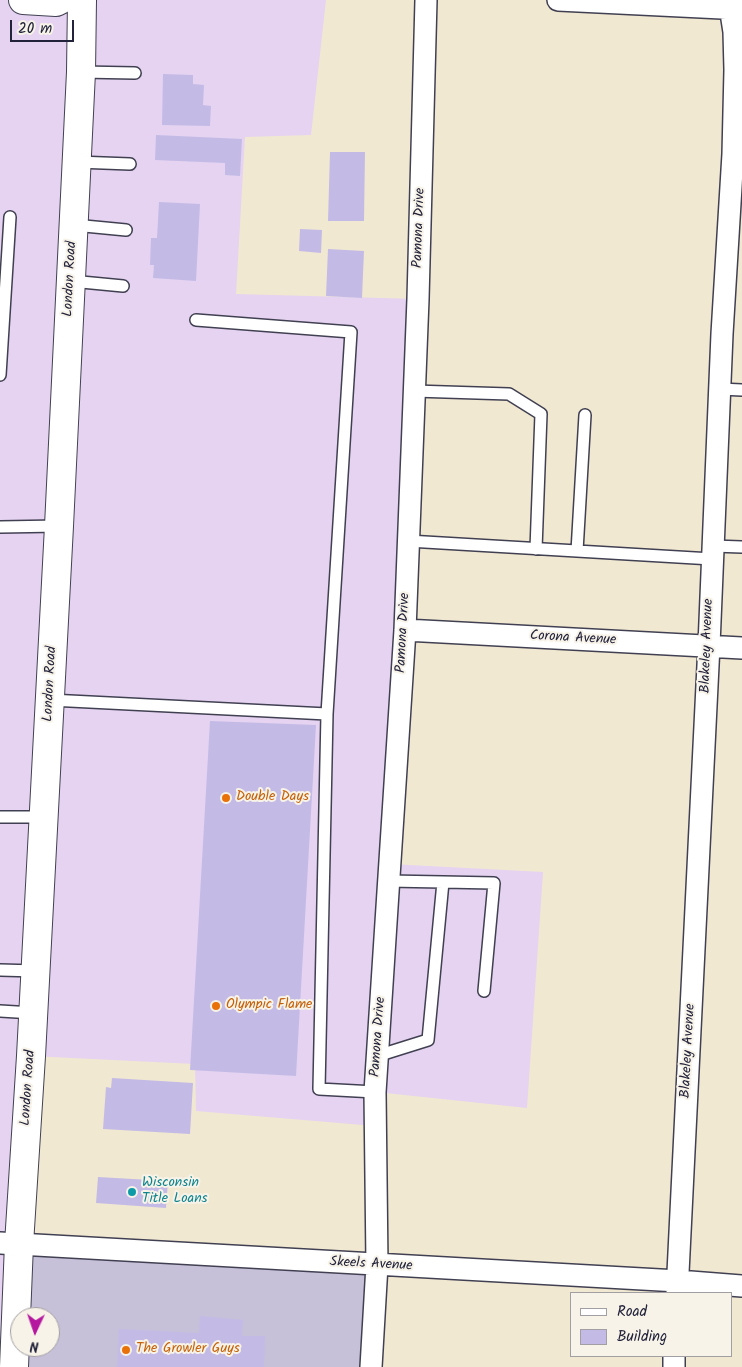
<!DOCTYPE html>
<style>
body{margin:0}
#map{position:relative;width:742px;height:1367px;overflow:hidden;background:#f1e8d1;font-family:Kalam,sans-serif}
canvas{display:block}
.legend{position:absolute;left:570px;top:1292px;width:162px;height:65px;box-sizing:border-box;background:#f7f3e8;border:1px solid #a29fa3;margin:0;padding:6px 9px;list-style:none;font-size:15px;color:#22223b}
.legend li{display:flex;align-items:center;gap:10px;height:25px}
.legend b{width:25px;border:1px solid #a29fa3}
.north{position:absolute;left:10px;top:1307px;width:50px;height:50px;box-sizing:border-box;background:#f7f3e8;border:1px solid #a29fa3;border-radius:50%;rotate:183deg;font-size:14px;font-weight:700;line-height:20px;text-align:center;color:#22223b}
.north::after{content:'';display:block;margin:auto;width:18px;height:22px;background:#b5179e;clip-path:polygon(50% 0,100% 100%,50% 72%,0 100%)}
.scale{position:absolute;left:10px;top:20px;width:64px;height:22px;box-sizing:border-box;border:2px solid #22223b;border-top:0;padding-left:6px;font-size:15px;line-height:18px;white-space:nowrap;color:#22223b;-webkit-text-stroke:4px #f7f3e8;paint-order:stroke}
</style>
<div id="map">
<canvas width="742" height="1367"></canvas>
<ul class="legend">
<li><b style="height:6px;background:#fff"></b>Road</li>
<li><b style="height:14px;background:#c3bbe6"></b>Building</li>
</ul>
<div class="north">N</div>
<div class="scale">20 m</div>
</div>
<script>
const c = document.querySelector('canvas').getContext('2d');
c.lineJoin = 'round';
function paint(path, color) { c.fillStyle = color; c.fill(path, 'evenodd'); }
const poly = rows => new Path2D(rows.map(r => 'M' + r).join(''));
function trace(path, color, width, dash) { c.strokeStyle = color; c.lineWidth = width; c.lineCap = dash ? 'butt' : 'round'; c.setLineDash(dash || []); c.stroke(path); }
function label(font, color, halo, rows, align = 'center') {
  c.font = font + ' Kalam,sans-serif'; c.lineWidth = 4; c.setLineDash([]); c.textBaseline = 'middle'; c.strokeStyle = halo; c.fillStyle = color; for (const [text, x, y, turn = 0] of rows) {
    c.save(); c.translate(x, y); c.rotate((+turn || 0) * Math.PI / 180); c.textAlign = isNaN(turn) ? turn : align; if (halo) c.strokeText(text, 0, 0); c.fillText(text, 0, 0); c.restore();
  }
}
const built = poly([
 [0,0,326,0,311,135,245,137,236,294,418,299,390,864,543,872,527,1108,376,1092,375,1126,196,1111,195,1064,31,1056,14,1367,0,1367]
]);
const industrial = poly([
 [19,1244,377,1265,371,1367,14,1367],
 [20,1317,50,1317,50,1347,20,1347]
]);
const building = poly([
 [163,74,193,75,193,84,204,85,203,105,211,106,210,126,162,125],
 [156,135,242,139,240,176,225,175,225,163,155,160],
 [330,152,365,152,364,221,328,221],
 [159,202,200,204,196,281,153,278,154,265,150,265,151,238,157,238],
 [300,229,322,230,321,253,299,251],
 [328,249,364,251,362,298,326,296],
 [210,721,316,725,296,1076,190,1070],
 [112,1078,193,1083,190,1134,103,1129,106,1087,111,1088],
 [98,1177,168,1181,166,1208,96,1203],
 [200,1316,243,1320,242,1336,265,1336,264,1367,117,1367,119,1329,199,1333]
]);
const service = poly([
 [81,72,135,73],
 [77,162,130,164],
 [74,225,126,230],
 [71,281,123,286],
 [196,320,351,332,327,714,319,1089,375,1092],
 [0,375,10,217],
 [720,389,742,390],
 [414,391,509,394,541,414,536,549],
 [0,527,59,526],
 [408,541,712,559],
 [713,546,742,547],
 [577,551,585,415],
 [50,700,327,714],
 [0,817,44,817],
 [388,881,443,882],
 [0,970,36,971],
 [0,1011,33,1013],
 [377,1056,428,1040,443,882,494,883,484,991]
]);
const minor = poly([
 [558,0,742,9],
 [405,630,742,648],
 [0,1243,678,1281,742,1286],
 [677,1293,709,645,722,334,733,154,735,70,734,32,729,0],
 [371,1367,377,1265,375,1092,405,630,418,299,426,0],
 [674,1367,674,1356]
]);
const tertiary = poly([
 [23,0,56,2,60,0],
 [14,1367,19,1244,31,1056,59,526,81,72,82,0]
]);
const markers = [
 [226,798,5,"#e8710a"],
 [216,1006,5,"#e8710a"],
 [132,1192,5,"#0f9aa8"],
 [126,1350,5,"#e8710a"]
];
const streetNames = [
 ["Pamona Drive",420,228,-88],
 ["London Road",71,279,-87],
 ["Pamona Drive",404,633,-87],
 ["Corona Avenue",573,639,3],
 ["Blakeley Avenue",708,646,-88],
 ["London Road",51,684,-87],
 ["Pamona Drive",379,1037,-86],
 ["Blakeley Avenue",689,1051,-87],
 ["London Road",29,1088,-86],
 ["Skeels Avenue",371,1265,3]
];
const foodNames = [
 ["Double Days",236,798],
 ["Olympic Flame",226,1006],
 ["The Growler Guys",136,1350]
];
const cultureNames = [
 ["Wisconsin",142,1184],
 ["Title Loans",142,1200]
];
paint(built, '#e5d3f1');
paint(industrial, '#c7c0d9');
paint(building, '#c3bbe6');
trace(service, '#414052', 14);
trace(minor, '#414052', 24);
trace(tertiary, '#414052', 30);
trace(service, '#fff', 11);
trace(minor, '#fff', 21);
trace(tertiary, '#fff', 28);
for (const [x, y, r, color] of markers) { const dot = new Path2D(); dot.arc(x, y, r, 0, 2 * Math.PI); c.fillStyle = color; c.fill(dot); trace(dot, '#f7f3e8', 2); }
label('14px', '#22223b', '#f7f3e8', streetNames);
label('14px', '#c56008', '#f7f3e8', foodNames, 'left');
label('14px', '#0d838f', '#f7f3e8', cultureNames, 'left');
</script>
